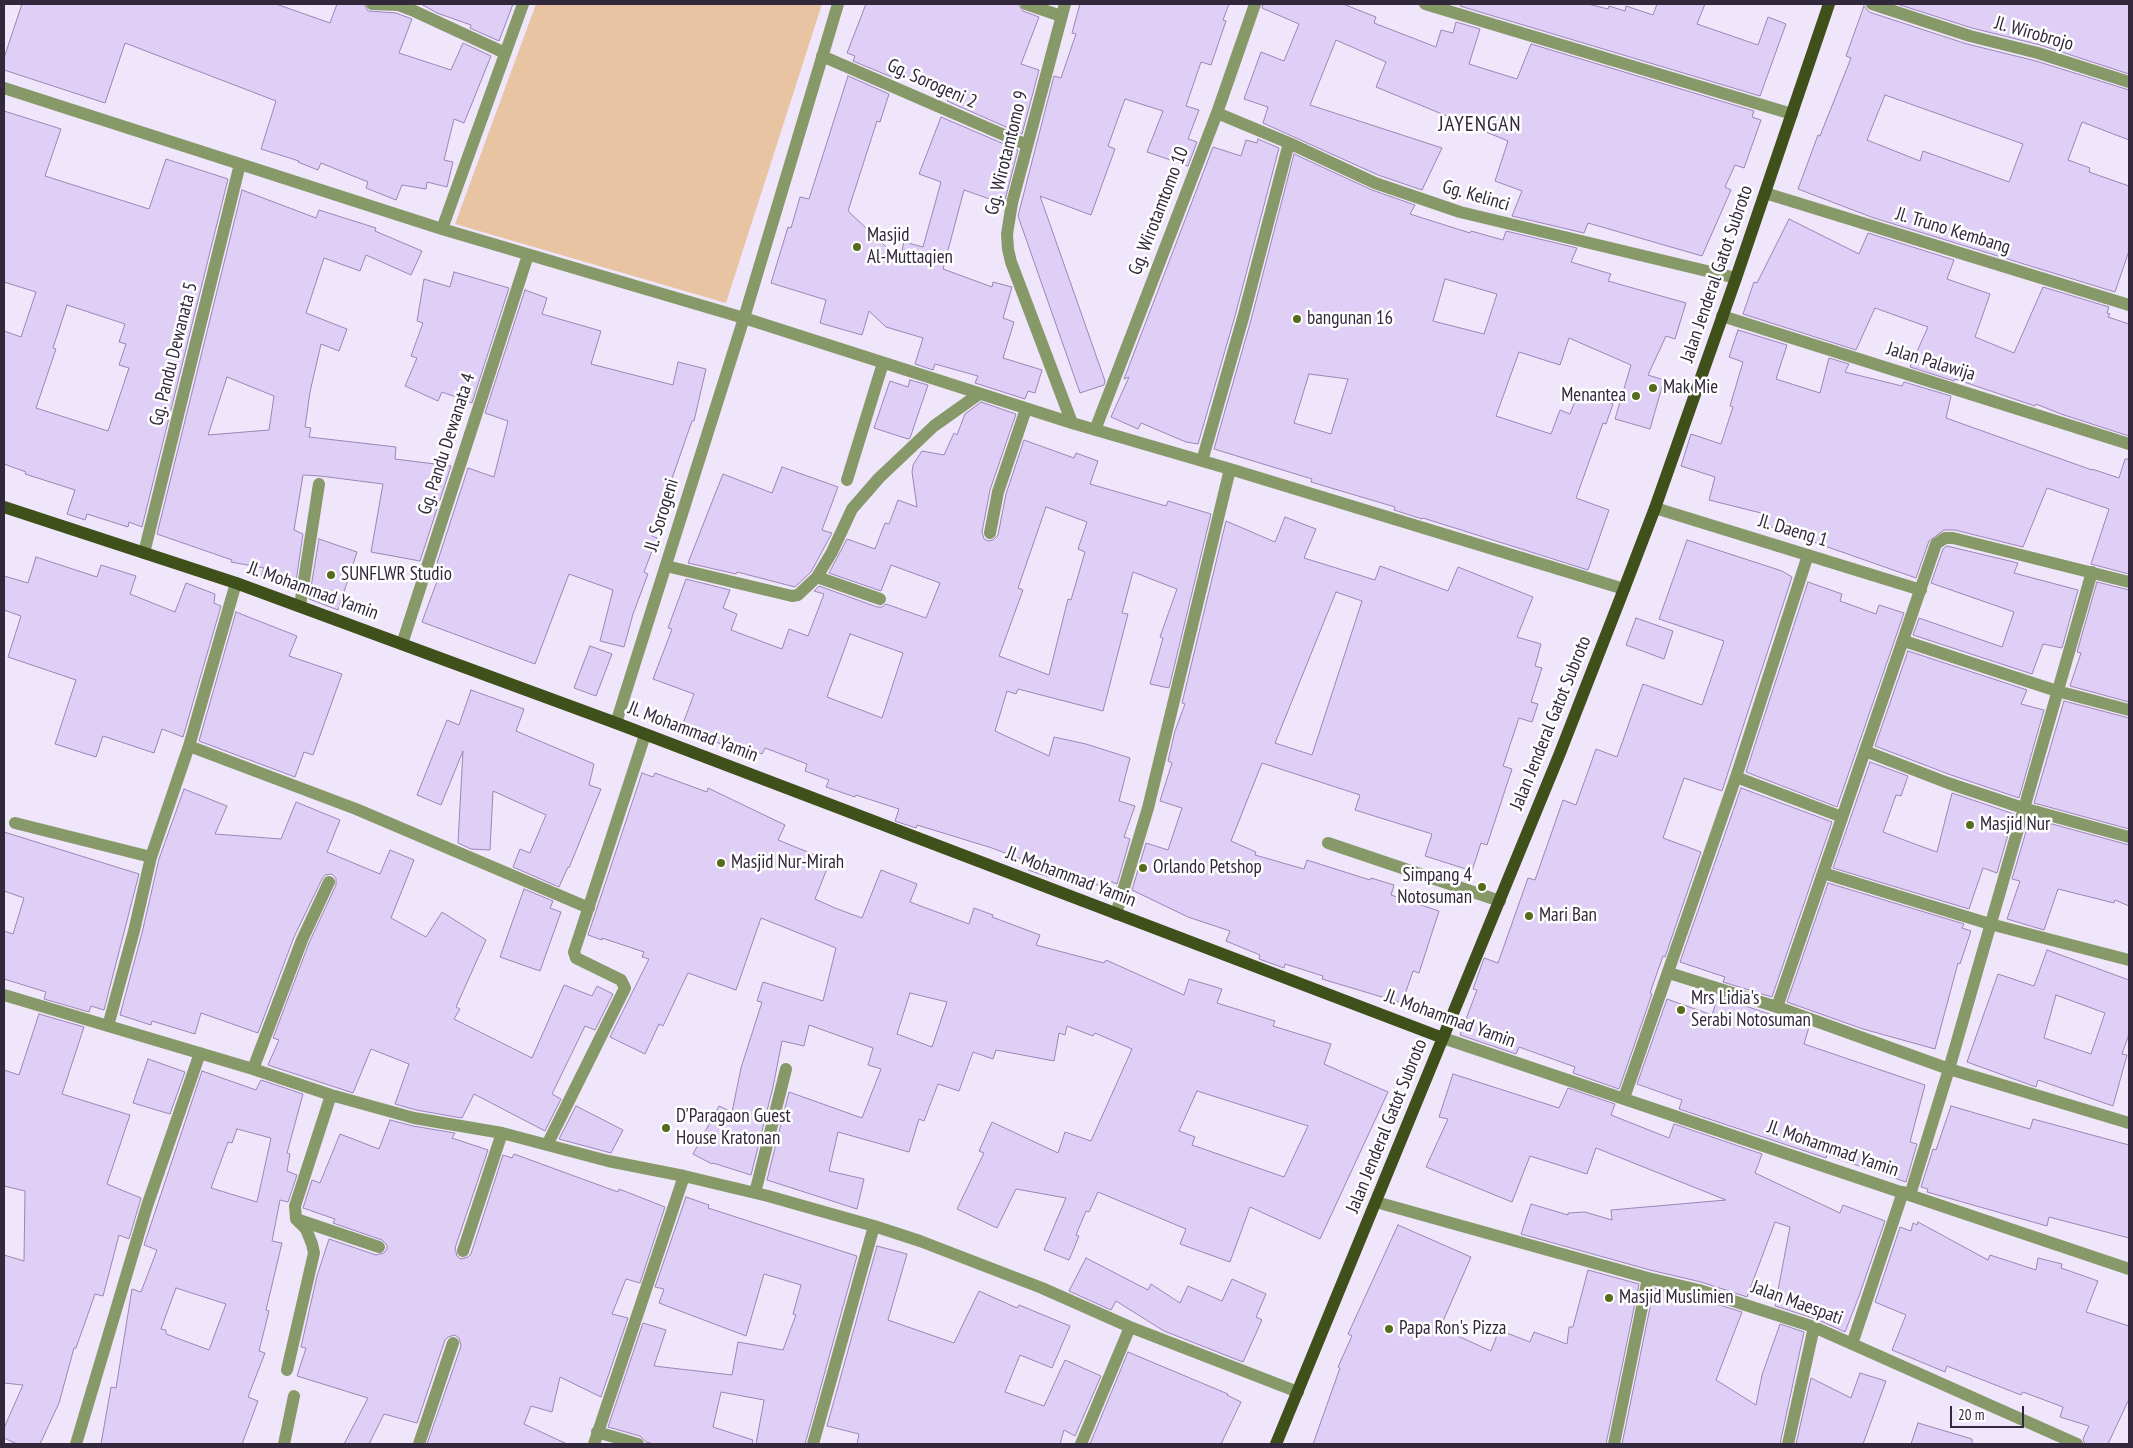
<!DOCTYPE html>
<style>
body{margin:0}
#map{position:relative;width:2133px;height:1448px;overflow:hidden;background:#efe6fb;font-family:"PT Sans Narrow",sans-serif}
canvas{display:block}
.frame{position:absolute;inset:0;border:5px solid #31283c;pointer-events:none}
.scale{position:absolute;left:1950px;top:1406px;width:74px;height:22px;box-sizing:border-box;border:2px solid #31283c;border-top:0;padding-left:6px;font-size:15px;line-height:18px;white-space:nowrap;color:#31283c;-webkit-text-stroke:4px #fff;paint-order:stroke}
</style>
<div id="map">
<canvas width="2133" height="1448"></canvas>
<div class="frame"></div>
<div class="scale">20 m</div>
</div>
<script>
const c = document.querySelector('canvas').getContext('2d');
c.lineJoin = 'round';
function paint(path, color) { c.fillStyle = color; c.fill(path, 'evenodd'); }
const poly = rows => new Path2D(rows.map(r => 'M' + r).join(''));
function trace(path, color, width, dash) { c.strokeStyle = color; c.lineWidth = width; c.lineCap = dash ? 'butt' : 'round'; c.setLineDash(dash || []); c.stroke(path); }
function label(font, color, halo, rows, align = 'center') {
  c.font = font + ' "PT Sans Narrow",sans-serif'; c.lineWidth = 5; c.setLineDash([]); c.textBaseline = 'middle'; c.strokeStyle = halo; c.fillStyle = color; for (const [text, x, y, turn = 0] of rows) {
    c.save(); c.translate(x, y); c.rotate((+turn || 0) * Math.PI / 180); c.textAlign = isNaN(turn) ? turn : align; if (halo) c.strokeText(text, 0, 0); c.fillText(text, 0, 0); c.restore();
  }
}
const green = poly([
 [536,4,822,4,726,303,455,224]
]);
const building = poly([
 [22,4,276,4,330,23,337,4,364,4,368,11,396,13,412,19,399,53,451,70,463,43,491,56,464,123,454,119,444,160,453,162,447,187,427,182,426,189,402,185,396,200,366,188,368,182,321,163,318,170,298,162,299,161,261,149,276,101,125,43,105,103,4,70,4,58,22,4],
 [421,4,513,4,499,41,470,28,471,25,437,13,421,4],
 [866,4,1018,4,1023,11,1039,17,1021,64,1039,70,1022,134,947,101,950,94,896,72,894,78,853,61,855,56,847,53,866,4],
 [1080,4,1229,4,1223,20,1226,21,1211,65,1201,62,1186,106,1199,110,1188,139,1197,142,1188,166,1147,152,1163,111,1125,99,1108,146,1115,149,1091,215,1040,196,1105,381,1104,385,1080,393,1018,216,1054,76,1061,78,1076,34,1072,33,1080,4],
 [1263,4,1343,4,1376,17,1374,23,1436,47,1441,30,1453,33,1456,22,1480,29,1469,64,1517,79,1531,44,1754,111,1752,117,1761,120,1744,168,1735,165,1725,187,1731,190,1702,256,1588,223,1584,233,1512,216,1522,191,1495,181,1508,141,1376,87,1386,62,1336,40,1310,105,1442,148,1422,190,1378,175,1263,123,1268,107,1244,99,1261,52,1284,61,1299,24,1262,8,1263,4],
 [1461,4,1588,4,1608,9,1609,6,1625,11,1626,6,1653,15,1657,4,1705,4,1697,24,1758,45,1768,17,1786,24,1760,96,1460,6,1461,4],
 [1897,4,2129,4,2129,74,2040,45,1972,28,1897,4],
 [1864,6,1869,12,1967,44,2036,61,2129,90,2129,140,2082,122,2068,160,2090,168,2089,172,2129,186,2129,251,2115,292,1874,218,1798,189,1818,135,1820,136,1851,58,1846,56,1864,6],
 [1885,95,2023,144,2009,182,1923,151,1920,161,1867,140,1885,95],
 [848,76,889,94,880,122,877,121,848,211,900,260,904,242,923,247,941,182,919,174,941,117,1018,150,1004,204,964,190,943,269,992,287,993,282,1012,287,1003,318,1014,322,1003,358,1042,370,1035,393,1028,391,1025,399,975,383,978,376,935,364,933,370,915,364,923,338,886,327,869,311,862,335,820,323,826,300,771,283,788,227,791,228,800,197,809,199,848,76],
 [4,111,61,129,45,176,149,209,166,159,228,179,142,527,129,522,128,527,87,514,85,520,67,514,75,490,25,474,26,472,4,464,4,331,21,337,36,292,4,282,4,111],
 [67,305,125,324,119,342,126,344,119,365,129,368,108,431,36,408,56,349,53,348,67,305],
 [1258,139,1279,148,1235,316,1198,444,1186,442,1141,423,1138,429,1111,417,1129,377,1124,379,1213,147,1241,156,1246,140,1257,143,1258,139],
 [1294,154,1372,190,1415,205,1410,214,1470,233,1471,231,1503,240,1506,231,1577,248,1571,262,1611,274,1608,281,1686,303,1675,339,1666,336,1648,375,1664,380,1650,429,1615,419,1631,365,1569,338,1560,365,1519,352,1496,416,1551,434,1560,410,1570,414,1579,391,1613,404,1606,424,1603,423,1576,498,1609,510,1588,570,1423,518,1422,519,1394,510,1395,507,1311,482,1312,479,1214,449,1251,320,1294,154],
 [1445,279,1497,294,1484,334,1433,321,1445,279],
 [1309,374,1348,379,1331,434,1294,423,1309,374],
 [242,190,316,218,319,210,376,228,375,231,422,251,411,275,366,255,360,271,324,258,306,313,347,329,339,351,321,344,310,392,305,427,311,428,309,437,396,447,395,459,451,466,420,561,371,552,383,484,320,476,303,475,294,530,303,534,295,588,261,576,264,568,231,562,232,560,157,534,242,190],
 [227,377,274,396,269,430,208,435,227,377],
 [1789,219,1859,254,1868,233,1954,260,1947,279,1990,294,1975,337,2014,353,2043,287,2109,307,2107,313,2110,314,2108,317,2129,324,2129,436,2061,414,2036,404,2035,406,1955,379,1954,381,1910,367,1928,327,1875,308,1856,350,1743,314,1754,282,1757,283,1789,219],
 [454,272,509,288,472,403,442,392,438,401,405,386,417,358,411,356,423,323,417,321,424,279,450,287,454,272],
 [525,290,547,298,542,314,601,331,591,364,673,385,678,362,706,369,694,421,692,421,652,536,657,538,644,572,648,574,633,614,624,647,600,641,613,590,569,574,535,664,422,622,443,565,437,563,468,468,494,477,508,421,485,413,525,290],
 [1738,330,1787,345,1776,379,1820,393,1829,358,1849,364,1845,372,1902,386,1904,382,1951,396,1946,418,2092,470,2092,469,2119,478,2125,459,2129,459,2129,574,2091,564,2109,509,2047,488,2023,547,1955,530,1944,530,1929,541,1916,578,1762,524,1765,514,1709,500,1715,477,1681,466,1691,434,1721,444,1733,407,1730,406,1743,362,1729,357,1738,330],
 [910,380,928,385,910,438,908,439,874,428,890,381,908,387,910,380],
 [981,402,1016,414,990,490,982,532,984,539,988,541,993,540,998,535,1006,494,1024,440,1074,458,1076,453,1098,461,1090,484,1166,506,1168,501,1211,514,1169,688,1150,684,1163,638,1160,637,1177,589,1133,572,1122,613,1128,614,1103,711,1018,689,1016,694,1007,691,995,731,1049,756,1054,737,1086,744,1130,758,1119,801,1135,806,1124,837,1130,839,1117,884,1109,881,1106,888,1055,870,1052,878,1028,870,1031,863,992,848,917,825,916,828,895,821,899,809,856,795,855,797,826,787,829,780,805,771,807,764,765,748,762,754,725,740,724,745,681,729,694,694,653,679,672,629,668,628,686,579,730,590,723,608,737,614,731,630,782,649,789,629,808,636,824,594,814,591,819,586,877,607,882,607,886,604,926,618,940,583,891,565,881,591,829,573,847,539,875,549,885,523,889,524,898,500,917,507,912,472,913,465,922,451,944,455,954,433,957,435,965,414,981,402],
 [1046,507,1087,522,1078,549,1085,552,1071,600,1068,599,1049,675,999,656,1023,590,1018,588,1046,507],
 [850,634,903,653,882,718,827,697,850,634],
 [782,467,838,487,822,530,832,533,811,572,795,587,737,572,736,574,688,563,723,474,772,493,782,467],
 [1285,517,1316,529,1304,558,1375,580,1380,566,1448,591,1458,567,1533,597,1517,637,1541,644,1535,666,1542,668,1531,702,1538,704,1532,722,1519,718,1503,766,1512,769,1487,845,1481,843,1472,871,1425,856,1432,834,1355,810,1360,795,1262,763,1231,841,1256,852,1255,855,1304,869,1307,860,1370,880,1371,878,1394,885,1391,895,1439,911,1419,973,1413,971,1402,1003,1322,979,1323,976,1285,964,1284,968,1259,959,1260,955,1226,941,1230,931,1188,917,1132,890,1146,843,1168,850,1182,808,1160,801,1172,763,1168,761,1175,731,1185,704,1182,703,1226,521,1275,542,1285,517],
 [1336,592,1362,601,1312,755,1275,743,1336,592],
 [319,539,357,552,338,610,309,599,319,539],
 [1687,540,1782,571,1792,577,1722,791,1684,778,1663,838,1701,852,1665,957,1663,956,1650,993,1652,994,1619,1089,1573,1073,1575,1067,1519,1047,1516,1054,1460,1035,1477,990,1473,989,1484,958,1498,963,1528,878,1535,880,1563,800,1576,805,1596,749,1617,757,1643,684,1702,705,1724,641,1659,619,1687,540],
 [1947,546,2018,563,2014,573,2078,590,2062,648,2043,644,2032,674,1913,635,1919,618,2002,647,2014,612,1931,583,1943,549,1947,546],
 [36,557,97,577,101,565,136,576,130,594,175,612,186,583,215,594,214,603,221,606,183,737,162,729,154,753,103,736,96,757,55,744,76,680,8,657,21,616,4,610,4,576,28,583,36,557],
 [1808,582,1842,594,1840,601,1876,614,1879,605,1904,613,1837,807,1746,772,1808,582],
 [2097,582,2129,590,2129,702,2070,686,2081,653,2077,652,2097,582],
 [236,612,297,636,289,656,342,674,313,755,304,752,295,777,199,741,236,612],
 [1636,618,1673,631,1664,659,1626,645,1636,618],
 [590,646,612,654,596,696,574,688,590,646],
 [1908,651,2027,690,2021,704,2044,710,2019,798,1951,775,1875,746,1908,651],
 [471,690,524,709,516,731,594,764,589,785,601,789,569,868,568,867,559,887,513,867,520,849,530,853,546,815,493,791,490,850,471,849,458,843,463,751,441,805,417,795,447,720,459,725,471,690],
 [2064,701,2129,718,2129,829,2034,803,2064,701],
 [1870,762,1908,776,1901,796,1896,795,1883,832,1912,843,1937,852,1952,793,2014,814,1997,873,1983,868,1969,909,1833,868,1870,762],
 [642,773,653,777,655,773,707,792,708,788,785,825,778,840,830,861,815,899,835,908,862,918,881,870,917,884,910,902,969,924,974,908,993,915,992,917,1040,935,1036,945,1104,963,1106,960,1184,995,1189,979,1222,989,1217,1003,1275,1021,1273,1026,1331,1044,1324,1064,1388,1092,1320,1239,1250,1207,1230,1262,1180,1244,1186,1229,1098,1192,1089,1212,1086,1211,1076,1235,1079,1236,1069,1260,1044,1250,1066,1198,1016,1189,997,1228,957,1209,984,1153,979,1151,992,1122,1058,1153,1065,1132,1091,1141,1132,1049,1095,1033,1093,1036,1067,1026,1065,1035,1059,1033,1054,1061,996,1050,993,1059,973,1052,959,1091,938,1084,924,1121,919,1119,909,1152,838,1132,829,1171,864,1179,857,1209,767,1180,789,1092,862,1118,881,1069,868,1065,873,1048,809,1025,804,1046,782,1041,773,1087,751,1175,713,1163,712,1164,693,1154,719,1106,732,1112,741,1068,762,1002,757,1001,763,982,823,1001,836,948,761,918,736,990,688,973,663,1026,659,1024,645,1054,610,1037,649,959,642,957,644,952,602,938,602,940,588,935,642,773],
 [910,993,947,1002,932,1047,897,1034,910,993],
 [1197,1091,1308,1126,1284,1177,1192,1145,1195,1137,1179,1131,1197,1091],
 [1741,788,1832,822,1772,997,1723,982,1725,977,1680,962,1741,788],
 [184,789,227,806,215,834,281,839,296,802,340,820,327,852,380,874,390,850,414,860,391,918,426,937,442,912,486,940,456,1007,460,1009,454,1019,532,1058,564,985,592,996,597,986,613,994,595,1030,585,1026,552,1094,561,1099,545,1131,474,1094,462,1118,416,1110,395,1104,409,1064,371,1049,353,1093,268,1065,279,1040,273,1038,309,943,336,885,336,878,332,874,325,875,322,879,294,937,258,1033,201,1013,195,1034,152,1021,151,1025,120,1015,142,933,159,859,184,789],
 [2030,818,2129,845,2129,906,2115,900,2114,903,2058,889,2044,930,2007,919,2020,881,2012,879,2030,818],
 [4,832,139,874,104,1010,91,1006,89,1012,44,999,46,992,4,979,4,931,13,934,24,898,4,891,4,832],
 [1828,883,1964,924,1962,928,1971,931,1960,964,1958,963,1935,1049,1863,1029,1787,1002,1828,883],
 [524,889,553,901,550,908,561,912,540,971,500,957,524,889],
 [2047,950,2129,980,2129,1034,2122,1054,2127,1055,2113,1106,2038,1080,2036,1087,1967,1062,1998,974,2034,986,2047,950],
 [2056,995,2105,1013,2091,1054,2044,1038,2056,995],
 [1718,997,1809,1027,1804,1044,1925,1085,1910,1142,1917,1144,1906,1182,1827,1155,1826,1158,1679,1109,1682,1100,1637,1084,1667,999,1712,1015,1718,997],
 [39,1014,84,1027,62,1094,130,1115,107,1184,141,1198,129,1239,119,1235,103,1296,95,1294,76,1348,74,1348,59,1403,40,1444,17,1444,4,1438,4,1428,23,1385,4,1383,4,1255,24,1261,25,1191,4,1186,4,1070,19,1075,39,1014],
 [148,1059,185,1072,170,1114,133,1103,148,1059],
 [202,1071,256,1090,261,1080,303,1094,287,1153,290,1154,287,1171,297,1175,288,1202,280,1200,272,1241,282,1243,266,1310,269,1311,259,1351,265,1353,248,1397,258,1401,242,1444,101,1444,111,1387,116,1388,132,1289,141,1292,157,1250,144,1245,202,1071],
 [237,1129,271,1138,257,1202,211,1188,228,1142,232,1143,237,1129],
 [176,1288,226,1304,209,1350,166,1334,166,1330,161,1329,176,1288],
 [1453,1074,1559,1108,1568,1088,1615,1104,1611,1115,1669,1138,1674,1124,1762,1154,1755,1173,1840,1213,1843,1205,1885,1221,1859,1296,1845,1332,1816,1319,1775,1306,1790,1227,1775,1222,1747,1297,1701,1282,1650,1270,1521,1234,1531,1204,1568,1215,1568,1213,1585,1212,1612,1220,1611,1210,1726,1200,1596,1148,1587,1174,1530,1156,1512,1202,1426,1167,1448,1119,1439,1117,1453,1074],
 [576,1106,623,1130,611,1153,559,1139,576,1106],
 [1951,1106,2030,1129,2033,1119,2129,1145,2129,1238,2049,1217,2047,1226,1927,1192,1928,1189,1921,1187,1933,1149,1936,1150,1951,1106],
 [390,1120,413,1126,455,1133,452,1138,488,1150,455,1248,457,1256,461,1259,468,1257,471,1254,503,1155,512,1158,514,1154,618,1192,619,1189,665,1207,640,1283,626,1279,612,1314,628,1318,601,1397,560,1377,552,1412,531,1406,524,1424,567,1444,427,1444,461,1346,459,1338,455,1335,448,1337,445,1340,417,1423,384,1414,369,1444,344,1444,368,1398,297,1376,306,1348,301,1347,317,1276,329,1239,376,1255,384,1253,387,1249,387,1245,382,1240,333,1223,335,1219,303,1208,312,1180,320,1183,340,1134,379,1149,390,1120],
 [686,1197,709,1205,708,1208,857,1256,805,1444,756,1444,764,1400,721,1392,713,1427,753,1440,752,1444,654,1444,646,1442,640,1436,608,1427,643,1323,666,1330,654,1366,732,1375,738,1342,783,1350,796,1315,793,1314,801,1285,764,1274,746,1336,659,1303,664,1289,655,1287,686,1197],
 [1918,1222,1988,1260,1990,1255,2036,1270,2038,1258,2062,1264,2061,1268,2098,1281,2086,1312,2129,1326,2129,1399,2108,1444,2085,1444,2083,1439,2089,1426,2060,1417,2063,1407,2023,1392,2021,1395,1947,1366,1945,1372,1892,1350,1906,1315,1875,1302,1900,1227,1911,1231,1913,1223,1917,1225,1918,1222],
 [1398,1225,1471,1257,1440,1328,1491,1351,1499,1330,1530,1342,1534,1332,1567,1344,1569,1327,1573,1327,1588,1270,1639,1284,1606,1444,1313,1444,1340,1368,1338,1367,1352,1336,1348,1334,1398,1225],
 [877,1246,907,1254,888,1320,954,1343,979,1291,1017,1308,1019,1305,1070,1326,1052,1368,1020,1355,1005,1392,1044,1406,1065,1360,1101,1376,1075,1436,1064,1430,1060,1444,857,1444,859,1434,827,1426,877,1246],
 [1086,1258,1148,1290,1151,1284,1180,1303,1188,1286,1222,1301,1232,1279,1266,1294,1256,1317,1262,1320,1243,1362,1164,1331,1116,1301,1111,1310,1069,1291,1086,1258],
 [1654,1288,1697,1298,1742,1312,1716,1380,1756,1405,1762,1375,1780,1324,1804,1332,1780,1444,1622,1444,1654,1288],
 [1128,1352,1228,1394,1227,1395,1241,1402,1221,1444,1090,1444,1128,1352],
 [1860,1373,1886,1381,1863,1444,1796,1444,1811,1378,1851,1398,1860,1373],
 [1918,1423,1972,1439,1972,1444,1911,1444,1918,1423]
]);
const minor = poly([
 [372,4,398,5,414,11,505,53],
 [1026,4,1061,16],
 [1065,4,1012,203,1007,234,1008,249,1011,262,1072,423],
 [1425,4,1792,114],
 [1872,4,1970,36,2038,53,2129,82],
 [822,56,1027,145],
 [4,88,442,229,744,318,1072,423,1230,469,1624,589],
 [1217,113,1289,143,1375,183,1460,212,1736,278],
 [1765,193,2129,305],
 [442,229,523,4],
 [1722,316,2129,444],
 [1095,430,1217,113,1255,4],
 [1202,461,1243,318,1289,143],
 [847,480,883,363],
 [1655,508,1921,590],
 [990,533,998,492,1026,409],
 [144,553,240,164],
 [666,566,792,596,798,595,817,577,832,552,852,509,879,478,934,426,979,394],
 [817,577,880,599],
 [300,606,319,484],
 [1904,641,2057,691,2129,710],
 [402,644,528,255],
 [616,723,744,318,838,4],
 [189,746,356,809,589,908],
 [1865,751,1948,783,2023,808,2129,837],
 [1736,777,1842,817],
 [15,823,151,857],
 [1328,843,1500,901],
 [1823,873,1990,924,2129,960],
 [1116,914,1148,808,1230,469],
 [1669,973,1777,1007,1949,1069,2129,1123],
 [4,995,253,1069,331,1095,414,1118,502,1133,608,1161,684,1176,768,1196,874,1226,920,1241,1042,1288,1130,1327,1298,1392],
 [1777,1007,1936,544,1945,538,1953,538,2129,582],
 [108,1026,134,931,151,857,189,746,236,583],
 [1443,1038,2129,1269],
 [253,1069,302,940,329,882],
 [1624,1098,1736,777,1808,555],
 [547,1145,625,988,621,980,576,958,574,952,645,735],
 [755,1193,786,1069],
 [1910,1195,1949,1069,2092,572],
 [1376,1202,1648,1278,1699,1290,1814,1327,2077,1444],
 [299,1220,379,1247],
 [463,1251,502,1133],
 [1852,1344,1903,1192],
 [287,1370,314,1253,312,1244,306,1229,296,1219,295,1206,331,1095],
 [597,1432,638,1444],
 [76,1444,147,1206,200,1053],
 [284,1444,294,1396],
 [419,1444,453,1343],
 [594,1444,684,1176],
 [813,1444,874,1226],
 [1081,1444,1130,1327],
 [1614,1444,1648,1278],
 [1788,1444,1814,1327]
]);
const major = poly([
 [4,507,236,583,616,723,1443,1038],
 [1276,1444,1560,753,1624,589,1655,508,1736,278,1829,4]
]);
const markers = [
 [857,247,5,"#556c1c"],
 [1297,319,5,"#556c1c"],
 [1653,388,5,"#556c1c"],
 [1636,396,5,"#556c1c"],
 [331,575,5,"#556c1c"],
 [1970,825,5,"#556c1c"],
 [721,863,5,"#556c1c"],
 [1143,868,5,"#556c1c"],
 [1482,887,5,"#556c1c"],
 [1529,916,5,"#556c1c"],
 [1681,1010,5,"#556c1c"],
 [666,1128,5,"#556c1c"],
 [1609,1298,5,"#556c1c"],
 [1389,1329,5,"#556c1c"]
];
const streetNames = [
 ["Jl. Wirobrojo",2034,34,16],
 ["Gg. Sorogeni 2",932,84,24],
 ["Gg. Wirotamtomo 9",1007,153,-76],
 ["Gg. Kelinci",1476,196,16],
 ["Gg. Wirotamtomo 10",1159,211,-69],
 ["Jl. Truno Kembang",1953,231,17],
 ["Jalan Jenderal Gatot Subroto",1717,274,-71],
 ["Gg. Pandu Dewanata 5",174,354,-76],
 ["Jalan Palawija",1931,362,17],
 ["Gg. Pandu Dewanata 4",447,444,-72],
 ["Jl. Sorogeni",662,515,-73],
 ["Jl. Daeng 1",1793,531,17],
 ["Jl. Mohammad Yamin",313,591,20],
 ["Jalan Jenderal Gatot Subroto",1551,723,-68],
 ["Jl. Mohammad Yamin",693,732,21],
 ["Jl. Mohammad Yamin",1071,877,21],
 ["Jl. Mohammad Yamin",1450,1019,20],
 ["Jalan Jenderal Gatot Subroto",1387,1126,-68],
 ["Jl. Mohammad Yamin",1833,1149,19],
 ["Jalan Maespati",1797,1303,20]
];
const poiNames = [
 ["Masjid",867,236],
 ["Al-Muttaqien",867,258],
 ["bangunan 16",1307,319],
 ["Mak Mie",1663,388],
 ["Menantea",1626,396,"right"],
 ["SUNFLWR Studio",341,575],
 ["Masjid Nur",1980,825],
 ["Masjid Nur-Mirah",731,863],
 ["Orlando Petshop",1153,868],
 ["Simpang 4",1472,876,"right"],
 ["Notosuman",1472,898,"right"],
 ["Mari Ban",1539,916],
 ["Mrs Lidia's",1691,999],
 ["Serabi Notosuman",1691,1021],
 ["D'Paragaon Guest",676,1117],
 ["House Kratonan",676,1139],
 ["Masjid Muslimien",1619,1298],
 ["Papa Ron's Pizza",1399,1329]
];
const quarterNames = [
 ["JAYENGAN",1480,125]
];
paint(green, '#e9c4a2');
paint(building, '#dfcef6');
trace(building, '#9a86b5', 1);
trace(minor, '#889969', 12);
trace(major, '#40501b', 12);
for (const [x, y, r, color] of markers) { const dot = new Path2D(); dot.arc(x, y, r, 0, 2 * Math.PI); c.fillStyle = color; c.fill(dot); trace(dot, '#fff', 2); }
label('19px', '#31283c', '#fff', streetNames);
label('19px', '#31283c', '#fff', poiNames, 'left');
c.letterSpacing = '1px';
label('21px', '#31283c', '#fff', quarterNames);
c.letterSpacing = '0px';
</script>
